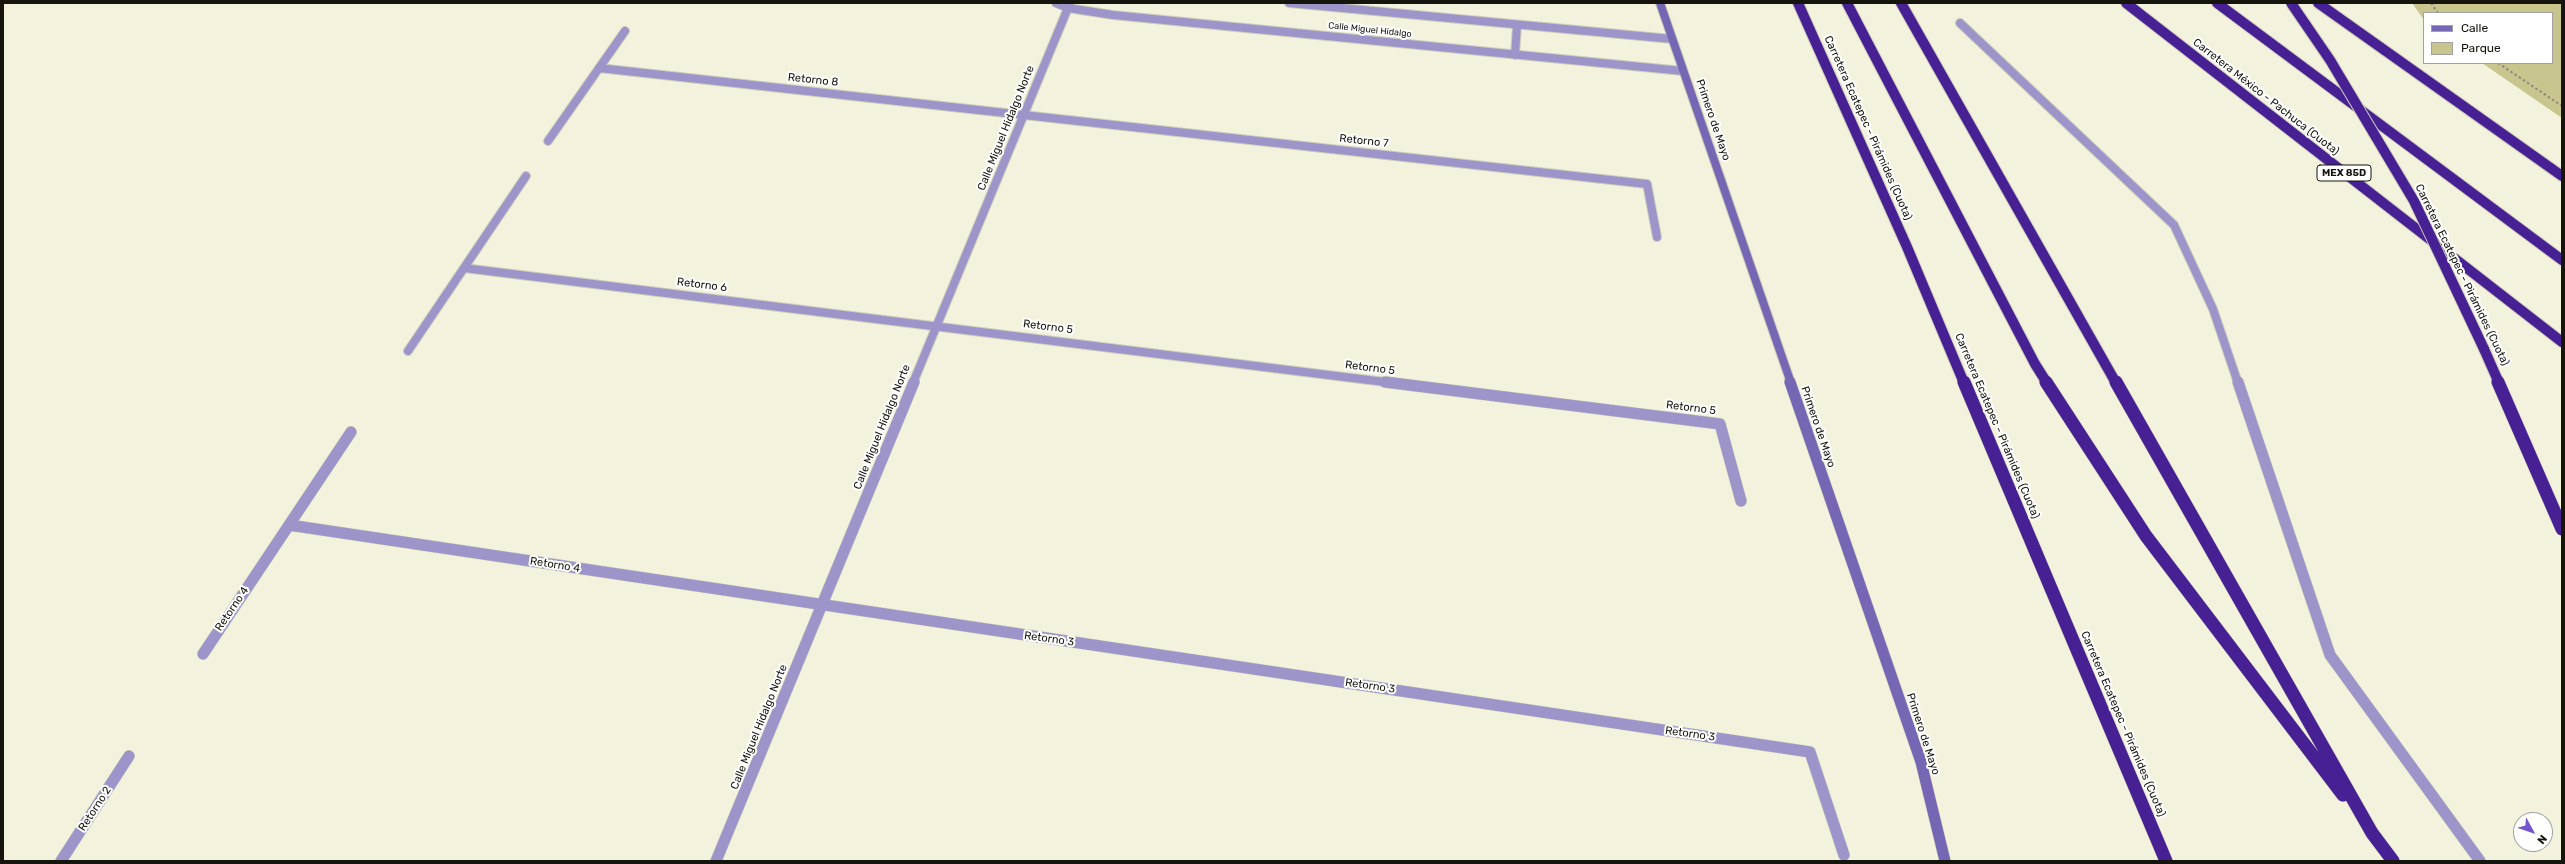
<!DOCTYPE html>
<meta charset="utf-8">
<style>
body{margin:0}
#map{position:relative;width:2565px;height:864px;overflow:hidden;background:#f3f2dd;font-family:Rubik,sans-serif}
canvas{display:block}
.frame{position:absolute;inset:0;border:4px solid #15150d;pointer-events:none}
.legend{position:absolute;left:2423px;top:12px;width:130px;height:52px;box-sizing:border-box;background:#fff;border:1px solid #a1a19e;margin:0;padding:5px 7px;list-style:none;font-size:12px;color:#15150d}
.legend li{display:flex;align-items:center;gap:8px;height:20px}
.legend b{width:20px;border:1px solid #a1a19e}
.north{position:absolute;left:2513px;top:812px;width:40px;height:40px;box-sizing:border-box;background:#fff;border:1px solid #a1a19e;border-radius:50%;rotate:130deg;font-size:11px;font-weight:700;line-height:16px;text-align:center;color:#15150d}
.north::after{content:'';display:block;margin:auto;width:14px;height:18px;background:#7354ce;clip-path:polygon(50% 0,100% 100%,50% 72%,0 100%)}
</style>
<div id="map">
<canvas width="2565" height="864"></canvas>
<div class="frame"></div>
<ul class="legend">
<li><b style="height:5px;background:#7667b4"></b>Calle</li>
<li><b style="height:11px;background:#c9c58e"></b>Parque</li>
</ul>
<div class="north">N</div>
</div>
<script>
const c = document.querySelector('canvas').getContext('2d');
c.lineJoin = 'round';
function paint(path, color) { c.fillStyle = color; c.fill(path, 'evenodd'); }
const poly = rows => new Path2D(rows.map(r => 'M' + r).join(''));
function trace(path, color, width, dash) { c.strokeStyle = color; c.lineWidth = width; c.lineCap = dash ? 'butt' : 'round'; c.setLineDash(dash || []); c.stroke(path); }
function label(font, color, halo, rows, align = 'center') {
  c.font = font + ' Rubik,sans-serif'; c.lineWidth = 4; c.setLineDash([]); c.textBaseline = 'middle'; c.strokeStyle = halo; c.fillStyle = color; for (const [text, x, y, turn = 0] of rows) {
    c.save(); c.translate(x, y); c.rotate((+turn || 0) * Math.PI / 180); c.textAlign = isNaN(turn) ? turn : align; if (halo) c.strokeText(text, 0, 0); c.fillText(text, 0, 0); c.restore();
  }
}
const green = poly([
 [2412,3,2562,3,2562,118,2482,63,2552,63,2552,13,2424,13,2424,20]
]);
const path = poly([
 [2431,3,2438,13],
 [2498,63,2562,106]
]);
const serviceFar1 = poly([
 [1960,23,2174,225,2213,309,2238,383]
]);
const service = poly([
 [2238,382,2330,655,2480,861]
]);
const minorFar1 = poly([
 [1056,3,1068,8,1113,15,1683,71],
 [1289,3,1672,39],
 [1515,55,1517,25],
 [599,68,1647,184,1657,237],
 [548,141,625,31],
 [464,268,1393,383],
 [408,351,526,176],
 [913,383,1070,3]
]);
const minor = poly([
 [1385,382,1720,424,1741,501],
 [289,525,1810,752,1844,855],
 [203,654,351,432],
 [61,861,129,756],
 [716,861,914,382]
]);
const secondaryFar1 = poly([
 [1660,3,1791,383]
]);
const secondary = poly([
 [1790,382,1921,762,1945,861]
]);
const motorwayFar1 = poly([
 [1798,3,1907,247,1964,383],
 [1847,3,2035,364,2047,383],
 [1901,3,2116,383],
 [2126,3,2562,342],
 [2217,3,2562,260],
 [2318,3,2562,176],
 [2484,349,2499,383]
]);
const motorway = poly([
 [1964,382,2166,861],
 [2046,382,2146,536,2343,795],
 [2116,382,2372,833,2393,861],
 [2498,382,2562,529]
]);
const motorwayBridge = poly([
 [2291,3,2330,60,2414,201,2484,349]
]);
const farStreetnames = [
 ["Calle Miguel Hidalgo",1370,30,6]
];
const shields = [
 [2344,173,54]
];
const shieldNames = [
 ["MEX 85D",2344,173]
];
const streetNames = [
 ["Retorno 8",813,80,6],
 ["Carretera México - Pachuca (Cuota)",2266,97,38],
 ["Primero de Mayo",1713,120,71],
 ["Calle Miguel Hidalgo Norte",1006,128,-68],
 ["Carretera Ecatepec - Pirámides (Cuota)",1868,128,66],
 ["Retorno 7",1364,141,6],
 ["Carretera Ecatepec - Pirámides (Cuota)",2462,275,64],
 ["Retorno 6",702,285,7],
 ["Retorno 5",1048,327,7],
 ["Retorno 5",1370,368,7],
 ["Retorno 5",1691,408,7],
 ["Carretera Ecatepec - Pirámides (Cuota)",1997,426,67],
 ["Calle Miguel Hidalgo Norte",882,427,-68],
 ["Primero de Mayo",1818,427,71],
 ["Retorno 4",555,565,9],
 ["Retorno 4",232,609,-56],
 ["Retorno 3",1049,639,8],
 ["Retorno 3",1370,686,8],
 ["Carretera Ecatepec - Pirámides (Cuota)",2123,724,67],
 ["Calle Miguel Hidalgo Norte",759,727,-68],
 ["Retorno 3",1690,734,8],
 ["Primero de Mayo",1923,734,72],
 ["Retorno 2",95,809,-57]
];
paint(green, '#c9c58e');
trace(serviceFar1, '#cfcfbc', 10);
trace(service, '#cfcfbc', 12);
trace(minorFar1, '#cfcfbc', 10);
trace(minor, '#cfcfbc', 12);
trace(secondaryFar1, '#cfcfbc', 10);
trace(secondary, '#cfcfbc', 12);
trace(motorwayFar1, '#cfcfbc', 12);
trace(motorway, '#cfcfbc', 14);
trace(path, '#8b8a7b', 2, [2.5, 2.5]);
trace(serviceFar1, '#9d95ca', 8);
trace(service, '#9d95ca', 11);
trace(minorFar1, '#9d95ca', 8);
trace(minor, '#9d95ca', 11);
trace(secondaryFar1, '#7667b4', 8);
trace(secondary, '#7667b4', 11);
trace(motorwayFar1, '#472094', 10);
trace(motorway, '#472094', 13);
trace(motorwayBridge, '#cfcfbc', 12, []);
trace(motorwayBridge, '#472094', 10);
label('9px', '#15150d', '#fff', farStreetnames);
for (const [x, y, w] of shields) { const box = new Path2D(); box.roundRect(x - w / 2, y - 8, w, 16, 3); c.fillStyle = '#fff'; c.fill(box); trace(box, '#15150d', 1); }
label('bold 10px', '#15150d', null, shieldNames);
label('11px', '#15150d', '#fff', streetNames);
</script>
